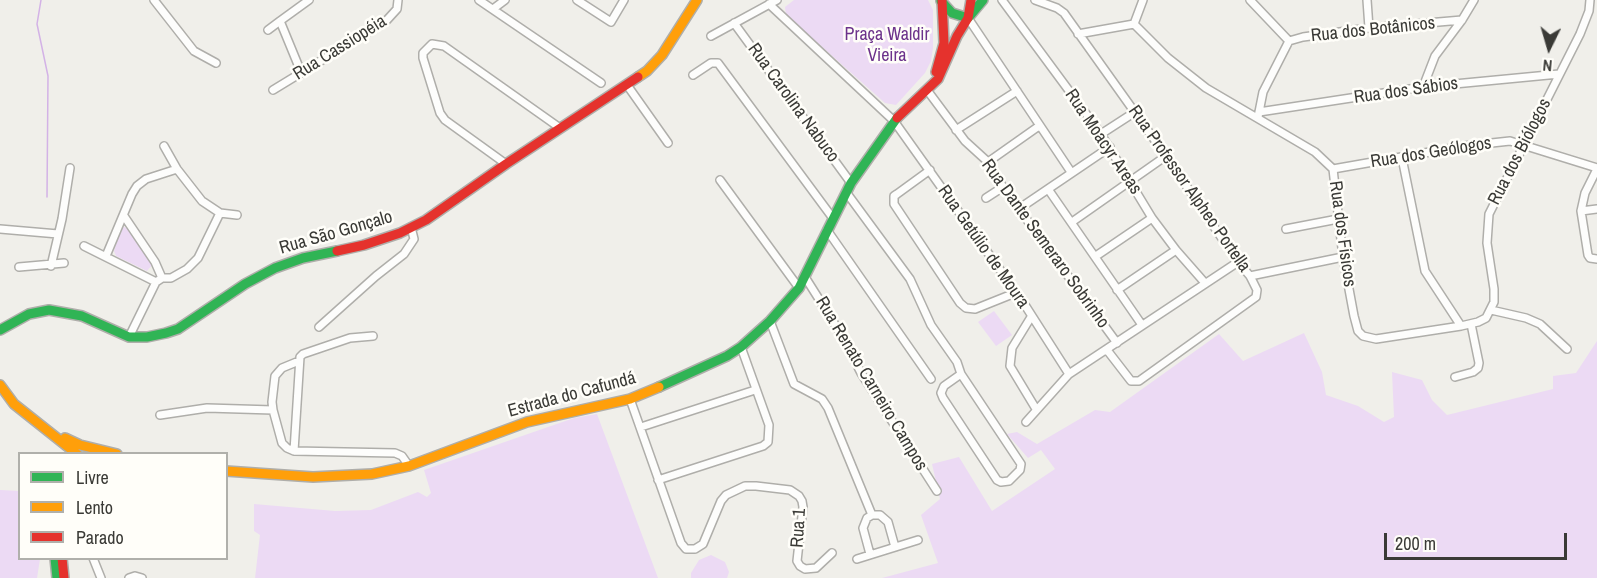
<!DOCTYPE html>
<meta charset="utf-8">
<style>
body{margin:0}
#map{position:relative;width:1597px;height:578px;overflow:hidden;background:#f0efea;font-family:"Archivo Narrow",sans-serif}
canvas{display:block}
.legend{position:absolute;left:18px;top:452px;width:210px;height:108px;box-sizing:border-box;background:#fffef9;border:2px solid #b0b0ab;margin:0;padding:8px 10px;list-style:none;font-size:18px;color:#3a3a36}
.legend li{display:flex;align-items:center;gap:12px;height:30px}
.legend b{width:30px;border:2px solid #b0b0ab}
.north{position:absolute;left:1519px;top:18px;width:60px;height:60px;-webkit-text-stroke:4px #fffef9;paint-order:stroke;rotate:185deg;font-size:16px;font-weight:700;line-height:24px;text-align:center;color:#3a3a36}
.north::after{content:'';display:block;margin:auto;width:21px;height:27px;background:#3a3a36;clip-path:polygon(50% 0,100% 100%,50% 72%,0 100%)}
.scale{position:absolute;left:1384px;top:533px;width:183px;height:27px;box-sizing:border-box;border:3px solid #3a3a36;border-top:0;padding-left:8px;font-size:18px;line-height:21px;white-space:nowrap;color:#3a3a36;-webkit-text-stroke:4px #fffef9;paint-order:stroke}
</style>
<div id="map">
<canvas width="1597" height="578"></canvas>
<ul class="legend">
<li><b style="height:8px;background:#30b455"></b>Livre</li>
<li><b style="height:8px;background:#ff9f0a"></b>Lento</li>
<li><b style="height:8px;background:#e5322d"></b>Parado</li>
</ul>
<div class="north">N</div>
<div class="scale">200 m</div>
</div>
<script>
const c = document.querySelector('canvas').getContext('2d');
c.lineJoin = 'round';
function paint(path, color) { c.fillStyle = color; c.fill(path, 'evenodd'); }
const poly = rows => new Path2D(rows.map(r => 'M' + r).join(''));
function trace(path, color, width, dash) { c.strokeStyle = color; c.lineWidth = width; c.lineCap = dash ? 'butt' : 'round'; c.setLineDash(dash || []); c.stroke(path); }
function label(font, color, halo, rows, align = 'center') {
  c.font = font + ' "Archivo Narrow",sans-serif'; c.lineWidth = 5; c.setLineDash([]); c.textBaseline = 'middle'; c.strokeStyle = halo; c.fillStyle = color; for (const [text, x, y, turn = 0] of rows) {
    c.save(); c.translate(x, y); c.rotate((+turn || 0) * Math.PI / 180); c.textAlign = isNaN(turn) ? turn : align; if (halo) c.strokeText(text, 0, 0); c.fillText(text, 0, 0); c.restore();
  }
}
const green = poly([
 [794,0,928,0,933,10,933,48,931,61,925,73,896,105,885,103,786,15,785,7],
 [124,227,129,229,152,260,152,265,147,271,116,256,114,251,121,228],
 [994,311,1012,335,996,346,978,322],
 [1304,333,1322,372,1326,395,1358,406,1384,422,1394,417,1392,372,1422,380,1432,400,1447,415,1553,389,1553,376,1576,373,1597,341,1597,578,882,578,938,563,921,515,940,499,932,464,959,457,992,511,1055,469,1041,450,1028,458,1007,434,1017,432,1037,444,1095,410,1110,412,1219,334,1243,361],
 [597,414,658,578,255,578,260,535,254,531,254,504,335,511,371,510,418,492,427,497,431,493,424,470,574,418],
 [0,490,19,491,20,558,40,559,37,578,0,578],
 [711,555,725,562,729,572,727,578,691,578,691,573,699,560]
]);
const stream = poly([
 [41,0,37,24,48,76,47,197]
]);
const street = poly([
 [154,0,194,51,216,63],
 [479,0,601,83],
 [577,0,611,22,624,0],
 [1002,0,1101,134,1152,218,1176,250,1205,283],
 [1035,0,1057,8,1064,13,1166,156,1238,262,1250,276,1257,290,1256,297,1139,381,1131,381,1107,350],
 [1250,0,1289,41],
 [1367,0,1369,28],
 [769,4,894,121,1023,302,1069,374],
 [493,9,505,0],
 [968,18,1071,172],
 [734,23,851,183],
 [1134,24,1168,58,1206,88,1315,152,1333,169,1343,257,1354,316,1358,331,1363,336,1376,339,1461,326],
 [268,30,280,21],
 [1078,34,1134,24,1143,0],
 [711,36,777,0],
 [301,72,280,21,309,0],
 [693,75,711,63,718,63,832,217],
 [627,85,668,143],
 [1423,87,1435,56,1462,20,1474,0],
 [273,90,386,21,397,9,398,0],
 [927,90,965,141,988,162,1003,187,1117,343],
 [1259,112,1263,92,1289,41,1303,37,1369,28,1462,20],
 [1258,117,1259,112,1423,87,1559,74],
 [956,130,1017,91],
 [1101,134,1135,112],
 [164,146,177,169,202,201,220,213,237,215],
 [1402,158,1425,271,1461,326,1478,322,1486,318,1494,302,1494,289,1487,243,1489,214,1580,34,1589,11,1590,0],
 [988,162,1039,126],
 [506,164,445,120,440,113,423,58,423,53,432,44,444,46,560,128],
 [1333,169,1464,146,1510,141,1597,168],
 [1597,169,1585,193,1581,211,1588,255,1590,258,1597,259],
 [930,170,897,194,894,196,894,204,960,303,966,308,975,309,1015,293],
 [720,180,799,288],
 [1048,189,1142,325],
 [846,192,910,279,931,325,957,362,961,374,1021,464,1020,470,1009,481,1001,482,997,480,943,398,941,393,944,386,961,374],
 [986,198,1003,187],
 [1020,208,1110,147],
 [1581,211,1597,209],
 [124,216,155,262,162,278],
 [1072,222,1166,156],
 [0,229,58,234],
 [1286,229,1338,219],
 [827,230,931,379],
 [84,246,156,282],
 [106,256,132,194,137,186,146,179,177,169],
 [1096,256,1152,218],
 [51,266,62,219,70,168],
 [19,267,64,263],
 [1250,276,1343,257],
 [805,277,841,334,861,373,937,491],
 [1117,290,1176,250],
 [1491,310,1526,318,1540,324,1567,349],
 [1031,317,1012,348,1010,366,1036,409],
 [770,321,794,384,822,399,828,408,872,515],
 [319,327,376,276,404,254,414,239,411,227],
 [373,336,350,338,303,354,300,357,294,451,395,453,402,456,409,466],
 [129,337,156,282,162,278,171,278,187,269,198,258,220,213],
 [1455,377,1473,372,1478,368,1479,363,1471,324],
 [630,399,681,543,686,549,695,549,703,544,721,501,726,495,745,486,756,486,790,490,799,496,802,501,803,507,797,561,800,566,805,569,816,568,832,553],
 [160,415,207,408,273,410],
 [1026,422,1069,374,1238,262],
 [641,427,755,390],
 [294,451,287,448,282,443,273,410,272,402,275,376,282,368,299,361],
 [658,480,763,446,768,442,769,425,741,347],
 [870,554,863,528,867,518,872,515,880,515,888,522,895,547],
 [93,558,101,578],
 [857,559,918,540],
 [129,578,135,576,142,578]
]);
const fast = poly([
 [941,1,952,13,968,18,983,0],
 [0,330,29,314,49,310,82,316,129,337,147,337,166,333,178,329,245,284,275,268,303,258,337,251],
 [659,387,727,356,741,347,770,321,799,288,851,183,897,118],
 [55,558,57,578]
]);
const slow = poly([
 [638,77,647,71,662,55,697,0],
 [0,385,14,404,77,454],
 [65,438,80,445,117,454],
 [226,471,313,477,372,474,409,466,527,422,630,399,659,387]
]);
const jam = poly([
 [936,72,944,43,942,0],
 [897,118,938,79,957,36,968,18,971,0],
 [337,251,364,245,400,233,426,220,506,164,638,77],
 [62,558,64,578]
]);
const streetNames = [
 ["Rua dos Botânicos",1373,30,-6],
 ["Rua Cassiopéia",340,48,-32],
 ["Rua dos Sábios",1406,91,-8],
 ["Rua Carolina Nabuco",793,103,54],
 ["Rua Moacyr Areas",1103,142,56],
 ["Rua dos Biólogos",1520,152,-63],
 ["Rua dos Geólogos",1431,153,-9],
 ["Rua Professor Alpheo Portella",1189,189,55],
 ["Rua São Gonçalo",336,233,-16],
 ["Rua dos Físicos",1342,234,82],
 ["Rua Dante Semeraro Sobrinho",1045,244,54],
 ["Rua Getúlio de Moura",983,247,55],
 ["Rua Renato Carneiro Campos",871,384,59],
 ["Estrada do Cafundá",572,395,-15],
 ["Rua 1",799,528,-86]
];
const parkNames = [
 ["Praça Waldir",887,35],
 ["Vieira",887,56]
];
paint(green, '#ecdaf4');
trace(stream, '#d3b2e6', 1.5);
trace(street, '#afaeaa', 10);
trace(fast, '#afaeaa', 12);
trace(slow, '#afaeaa', 12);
trace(jam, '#afaeaa', 12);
trace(street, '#fdfdfc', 7);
trace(fast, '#30b455', 9);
trace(slow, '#ff9f0a', 9);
trace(jam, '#e5322d', 9);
label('18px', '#3a3a36', '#fffef9', streetNames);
label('18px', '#6c328b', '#fffef9', parkNames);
</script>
